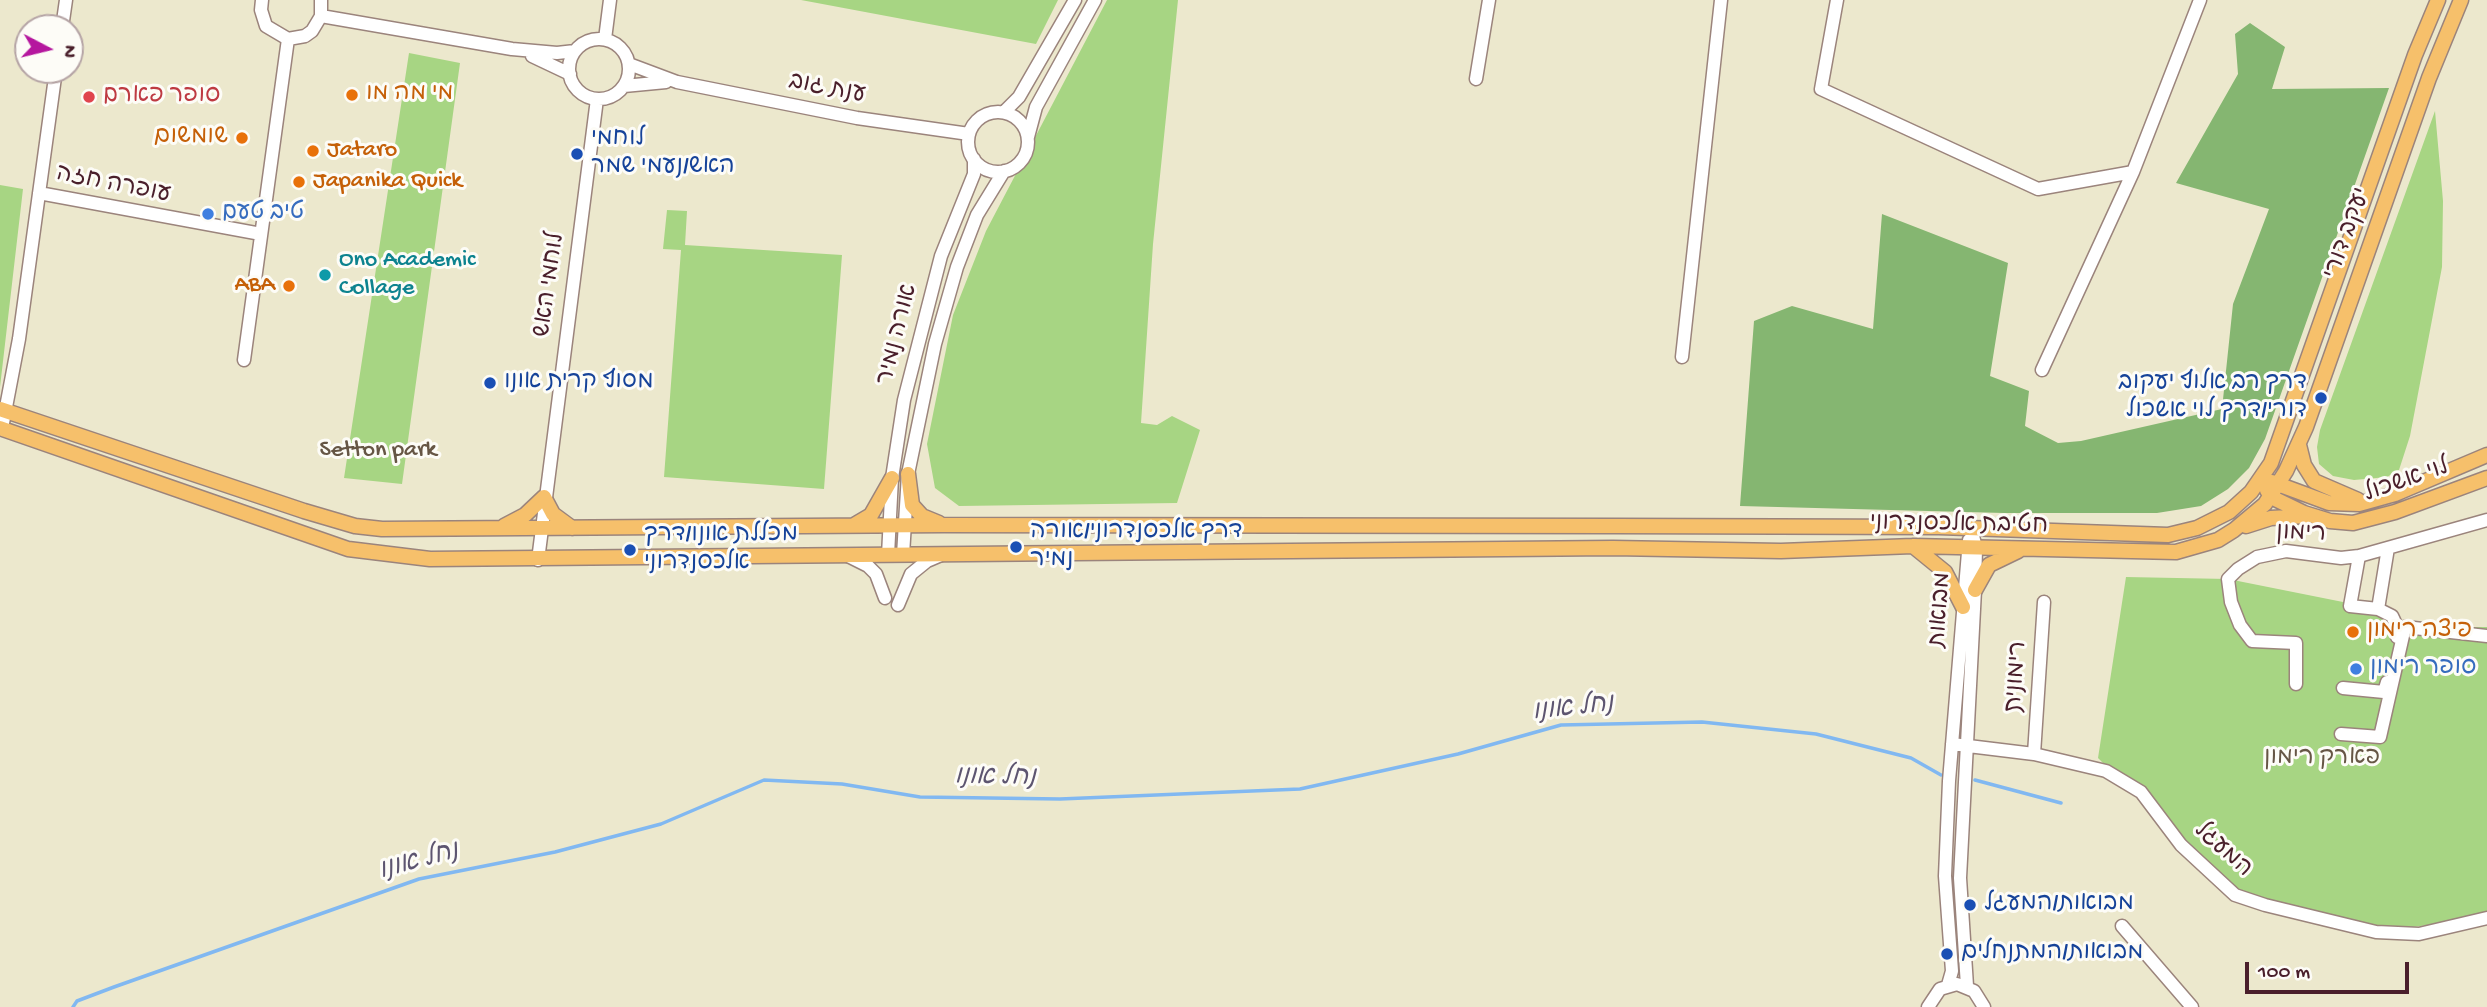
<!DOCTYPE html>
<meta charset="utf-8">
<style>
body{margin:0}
#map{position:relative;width:2487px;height:1007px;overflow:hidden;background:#ece8cd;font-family:"Gochi Hand",sans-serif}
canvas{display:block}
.north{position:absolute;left:14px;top:14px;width:70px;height:70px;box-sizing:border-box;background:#fdfcf7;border:2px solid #b5a4a5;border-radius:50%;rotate:97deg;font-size:19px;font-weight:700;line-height:28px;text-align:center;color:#4a1f2b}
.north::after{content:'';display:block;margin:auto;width:24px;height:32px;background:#b5179e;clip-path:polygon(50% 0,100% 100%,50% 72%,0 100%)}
.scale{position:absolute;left:2245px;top:962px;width:164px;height:32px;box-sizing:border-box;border:4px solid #4a1f2b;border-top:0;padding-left:9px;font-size:21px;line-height:24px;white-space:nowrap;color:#4a1f2b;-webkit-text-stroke:5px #fdfcf7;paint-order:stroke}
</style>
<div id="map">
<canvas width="2487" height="1007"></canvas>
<div class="north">N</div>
<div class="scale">100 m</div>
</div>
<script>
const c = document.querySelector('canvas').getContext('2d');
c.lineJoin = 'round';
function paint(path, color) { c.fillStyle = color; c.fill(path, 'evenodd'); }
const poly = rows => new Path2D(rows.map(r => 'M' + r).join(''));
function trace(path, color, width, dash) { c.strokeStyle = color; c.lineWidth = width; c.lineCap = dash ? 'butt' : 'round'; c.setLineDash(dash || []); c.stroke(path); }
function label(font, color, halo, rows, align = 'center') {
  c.font = font + ' "Gochi Hand","Playpen Sans Hebrew",sans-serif'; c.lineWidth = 6; c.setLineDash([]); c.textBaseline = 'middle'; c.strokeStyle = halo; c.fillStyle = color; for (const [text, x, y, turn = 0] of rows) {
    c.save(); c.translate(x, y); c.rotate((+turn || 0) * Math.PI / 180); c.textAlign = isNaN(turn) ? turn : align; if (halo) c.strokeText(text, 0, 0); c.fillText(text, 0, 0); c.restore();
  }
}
const green = poly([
 [801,0,1058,0,1036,44],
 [1107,0,1178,0,1153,244,1141,423,1157,425,1172,416,1200,430,1177,503,959,506,935,488,927,444,953,315,986,231],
 [409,53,460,63,402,484,344,478],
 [2435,111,2443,201,2442,267,2410,436,2399,470,2387,477,2354,480,2333,476,2319,464,2317,447,2320,430],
 [0,185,23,189,0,387],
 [667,210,687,211,685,245,842,255,824,489,664,477,681,250,663,249],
 [2126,577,2228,579,2378,609,2405,627,2487,627,2487,917,2376,932,2235,895,2098,758]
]);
const forest = poly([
 [2250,23,2285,47,2272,89,2389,88,2265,439,2249,468,2228,489,2201,506,2157,513,2004,513,1740,506,1754,321,1792,306,1873,329,1882,214,2008,263,1990,376,2029,391,2025,426,2058,443,2081,441,2222,409,2233,304,2269,209,2176,183,2238,74,2235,34]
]);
const stream = poly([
 [1975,780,2061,803],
 [73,1007,77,1001,114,987,419,879,555,852,661,824,764,780,842,784,920,797,1060,799,1300,789,1458,754,1561,725,1702,722,1816,734,1911,758,1941,775]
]);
const minor = poly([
 [262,0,261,10,266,26,288,39,305,36,312,31,321,16,321,0],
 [1837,0,1821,89,2038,189,2133,172],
 [321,16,512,49,557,53,575,51],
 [62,28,66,0],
 '569 69a30 30 0 1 1 60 0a30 30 0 1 1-60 0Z',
 [605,39,610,0],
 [532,56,570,74],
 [629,64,677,82,857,118,969,134],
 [1476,79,1489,0],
 [624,86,666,82],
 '968 142a30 30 0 1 1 60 0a30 30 0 1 1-60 0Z',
 [1004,112,1019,97,1075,0],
 [1028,137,1036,107,1095,0],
 [39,193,261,234],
 [1682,357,1721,0],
 [244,360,288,39],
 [2042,370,2133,172,2200,0],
 [2,428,19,339,56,70],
 [888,555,892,478,904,400,941,256,974,174,974,159],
 [903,555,908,474,935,344,957,267,977,215,1004,171],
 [848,556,868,566,876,574,885,598],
 [2359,556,2350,606,2378,609,2388,548],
 [538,560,597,99],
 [898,605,911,574,927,561,941,555],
 [2378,609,2392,616,2398,629,2397,637],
 [2296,684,2296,643,2252,641,2240,625,2231,602,2228,579,2238,569,2257,557,2286,551,2341,558,2359,556,2487,520],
 [2343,688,2384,692,2387,682],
 [2341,734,2380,737,2405,627,2487,636],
 [1952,744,2034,754,2106,771,2141,792,2181,845,2235,895,2265,905,2376,932,2419,934,2487,918],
 [2034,754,2044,602],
 [2122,926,2192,1007],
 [1948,985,1952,971,1945,876,1949,781,1969,540],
 [1967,986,1960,878,1975,590,1976,548,1971,528],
 [1928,1007,1940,989,1957,984,1974,991,1984,1007]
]);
const major = poly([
 [0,409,304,511,355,526,382,529,944,525,1615,526,1939,527,2168,535,2197,528,2229,512,2251,492,2271,463,2415,55,2438,0],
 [0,428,348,549,430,559,1613,548,1781,551,1913,546,2176,552,2218,540,2234,530,2265,504,2286,471,2306,427,2429,78,2461,0],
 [2299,445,2304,465,2314,481,2358,500],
 [908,474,912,505,922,516,939,523],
 [2272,482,2329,503,2359,504,2395,494,2487,455],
 [2267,490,2271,497,2304,513,2330,521,2353,523,2395,512,2487,478],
 [854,525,871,515,892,478],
 [504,526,525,515,544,497,553,514,572,528],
 [2246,526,2271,518,2305,516],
 [1913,546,1945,572,1963,607],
 [1975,590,1989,565,2018,551]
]);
const markers = [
 [352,95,7,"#e8710a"],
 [89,97,7,"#e0444e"],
 [242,138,7,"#e8710a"],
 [313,151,7,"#e8710a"],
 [577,154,7,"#1a4fb4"],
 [299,182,7,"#e8710a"],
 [208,214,7,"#3f7fe0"],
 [325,275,7,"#0f9aa8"],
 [289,286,7,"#e8710a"],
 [490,383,7,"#1a4fb4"],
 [2321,398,7,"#1a4fb4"],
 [1016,547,7,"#1a4fb4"],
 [630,550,7,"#1a4fb4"],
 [2353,632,7,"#e8710a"],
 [2356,669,7,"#3f7fe0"],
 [1970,905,7,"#1a4fb4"],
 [1947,954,7,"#1a4fb4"]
];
const streetNames = [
 ["ענת גוב",827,90,11],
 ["עופרה חזה",113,186,11],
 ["יעקב דורי",2349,234,-70],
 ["לוחמי האש",551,285,-82],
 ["אורה נמיר",899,335,-76],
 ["לוי אשכול",2407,482,-19],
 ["חטיבת אלכסנדרוני",1959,526,1],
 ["רימון",2301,535,2],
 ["מבואות",1942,610,-86],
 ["רימונית",2018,677,-86],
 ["המעגל",2222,851,42]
];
const foodNames = [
 ["מי מה מו",366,95],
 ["שומשום",228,138,"right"],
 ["Jataro",327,151],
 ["Japanika Quick",313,182],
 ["ABA",275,286,"right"],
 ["פיצה רימון",2367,632]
];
const healthNames = [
 ["סופר פארם",103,97]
];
const transitNames = [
 ["לוחמי",591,140],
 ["האש/נעמי שמר",591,168],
 ["מסוף קרית אונו",504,383],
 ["דרך רב אלוף יעקוב",2307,384,"right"],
 ["דורי/דרך לוי אשכול",2307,412,"right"],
 ["דרך אלכסנדרוני/אורה",1030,533],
 ["נמיר",1030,561],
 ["מכללת אונו/דרך",644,536],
 ["אלכסנדרוני",644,564],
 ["מבואות/המעגל",1984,905],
 ["מבואות/המתנחלים",1961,954]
];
const shopNames = [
 ["טיב טעם",222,214],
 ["סופר רימון",2370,669]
];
const cultureNames = [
 ["Ono Academic",339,261],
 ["Collage",339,289]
];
const parkNames = [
 ["Setton park",378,451],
 ["פארק רימון",2322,759]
];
const waterNames = [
 ["נחל אונו",1573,710,-6],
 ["נחל אונו",995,779,1],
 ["נחל אונו",419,863,-15]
];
paint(green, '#a7d583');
paint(forest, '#85b671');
trace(stream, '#81b8f1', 3.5);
trace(minor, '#9b847c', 15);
trace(major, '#9b847c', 17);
trace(minor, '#fff', 12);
trace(major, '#f6c06b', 14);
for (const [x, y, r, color] of markers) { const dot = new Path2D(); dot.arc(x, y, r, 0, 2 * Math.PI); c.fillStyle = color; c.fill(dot); trace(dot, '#fdfcf7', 2.5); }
label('24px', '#4a1f2b', '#fdfcf7', streetNames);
label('24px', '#c56008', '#fdfcf7', foodNames, 'left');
label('24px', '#be3a42', '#fdfcf7', healthNames, 'left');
label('24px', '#164399', '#fdfcf7', transitNames, 'left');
label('24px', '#366cbe', '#fdfcf7', shopNames, 'left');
label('24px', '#0d838f', '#fdfcf7', cultureNames, 'left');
label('24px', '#665645', '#fdfcf7', parkNames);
label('italic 26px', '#5d5570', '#fdfcf7', waterNames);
</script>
